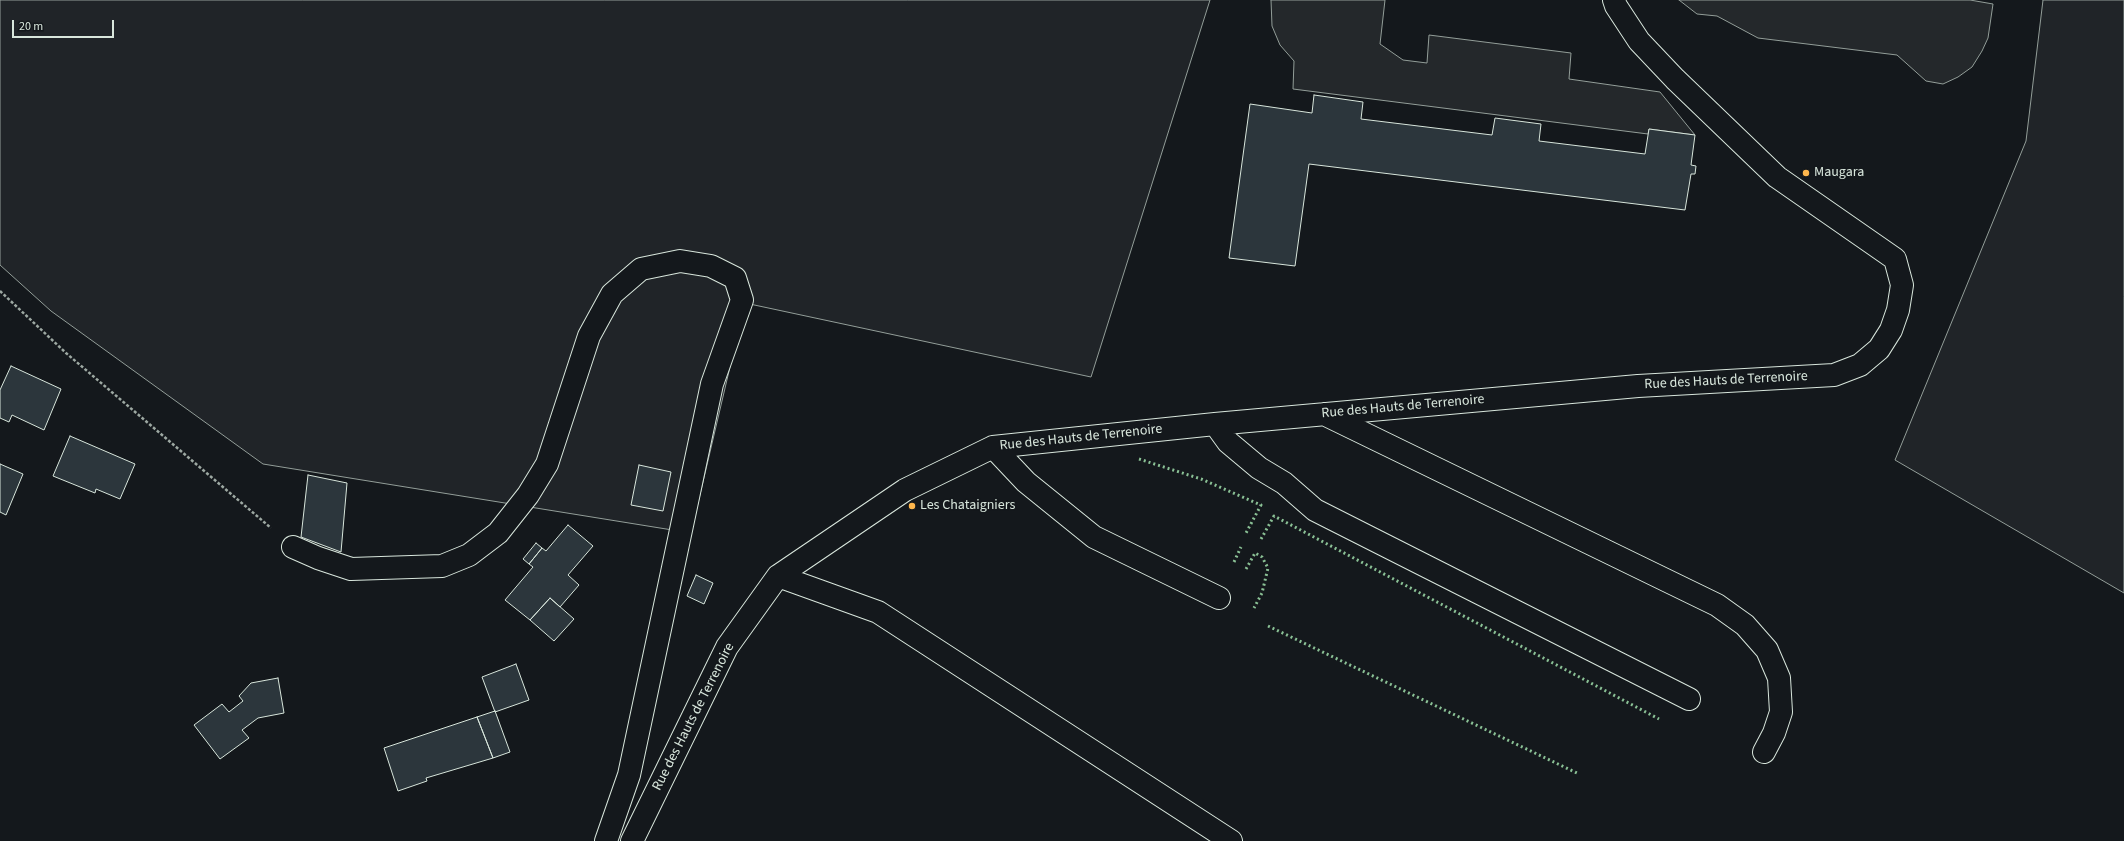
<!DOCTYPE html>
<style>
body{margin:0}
#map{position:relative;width:2124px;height:841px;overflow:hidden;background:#14181c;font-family:"Source Sans 3",sans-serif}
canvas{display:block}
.scale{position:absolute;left:12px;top:20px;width:102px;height:18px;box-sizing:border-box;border:2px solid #d8e6dc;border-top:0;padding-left:5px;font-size:12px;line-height:14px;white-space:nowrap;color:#d8e6dc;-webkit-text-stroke:3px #14181c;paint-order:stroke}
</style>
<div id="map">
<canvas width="2124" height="841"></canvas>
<div class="scale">20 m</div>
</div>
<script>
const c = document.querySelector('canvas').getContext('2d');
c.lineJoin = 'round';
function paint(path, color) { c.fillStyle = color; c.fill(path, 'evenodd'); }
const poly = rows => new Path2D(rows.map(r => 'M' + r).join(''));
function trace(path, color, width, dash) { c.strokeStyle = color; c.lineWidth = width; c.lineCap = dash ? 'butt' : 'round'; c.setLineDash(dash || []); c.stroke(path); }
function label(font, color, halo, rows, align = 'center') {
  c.font = font + ' "Source Sans 3",sans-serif'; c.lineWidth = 3; c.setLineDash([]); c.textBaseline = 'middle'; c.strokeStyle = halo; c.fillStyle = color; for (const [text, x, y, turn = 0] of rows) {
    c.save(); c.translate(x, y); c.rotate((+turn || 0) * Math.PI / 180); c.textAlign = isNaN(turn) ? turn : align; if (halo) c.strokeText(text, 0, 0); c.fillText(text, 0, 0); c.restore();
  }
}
const green = poly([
 [0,0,1210,0,1091,377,745,303,691,533,263,464,51,311,0,265,0,0],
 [2043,0,2124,0,2124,593,1895,460,2026,141,2043,0]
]);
const parking = poly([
 [1271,0,1385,0,1380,44,1403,60,1427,63,1429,35,1571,53,1569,79,1660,92,1695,135,1649,129,1648,134,1293,89,1294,61,1280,45,1272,26,1271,0],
 [1679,0,1970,0,1993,4,1988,38,1982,51,1972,67,1958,77,1943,84,1926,81,1897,55,1758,38,1717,16,1697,14,1679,0]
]);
const building = poly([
 [1314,95,1363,102,1361,119,1492,135,1495,118,1541,124,1539,141,1645,154,1649,129,1695,135,1691,165,1696,166,1695,174,1691,174,1685,210,1309,164,1295,266,1229,258,1250,104,1312,113,1314,95],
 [11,366,61,389,44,430,12,415,9,422,0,418,0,390,11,366],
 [70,436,135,464,120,499,96,489,95,493,53,476,70,436],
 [0,464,23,474,6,515,0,512,0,464],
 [639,465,671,472,663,511,631,505,639,465],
 [308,475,347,483,341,552,301,537,308,475],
 [568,525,593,546,568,575,579,585,560,607,550,598,530,620,505,600,533,567,529,564,542,548,546,551,568,525],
 [536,543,542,548,529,564,523,559,536,543],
 [696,575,713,583,704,604,687,596,696,575],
 [550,598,574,619,554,641,530,620,550,598],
 [516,664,529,700,495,712,482,677,516,664],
 [278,678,284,713,258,718,242,730,249,738,220,759,194,725,222,704,229,712,243,701,239,696,251,683,278,678],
 [495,711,510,752,493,758,477,717,495,711],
 [477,717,493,758,426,778,427,781,398,791,384,748,477,717]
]);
const path = poly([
 [0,291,66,353,271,528]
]);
const minor = poly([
 [1324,414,1717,605,1745,625,1767,650,1779,678,1781,712,1774,733,1764,752],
 [1215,424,1228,442,1259,468,1284,483,1315,510,1689,699],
 [993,447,1026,482,1094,537,1219,598],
 [293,547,318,558,351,569,442,566,469,555,498,533,528,495,547,464,589,336,612,294,641,269,680,261,711,266,735,278,742,300,712,384,629,775,606,841],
 [778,576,878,612,1231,841],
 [632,841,727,647,778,576,905,490,993,447,1215,424,1638,386,1834,375,1860,365,1879,349,1891,330,1898,310,1902,285,1895,259,1777,177,1675,79,1639,41,1616,6,1614,0]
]);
const hedge = poly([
 [1139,459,1201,479,1261,505,1246,533],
 [1261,539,1274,516,1659,719],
 [1234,562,1241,547],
 [1246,569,1255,553,1262,557,1268,568,1262,593,1254,608],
 [1268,626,1579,774]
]);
const markers = [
 [1806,173,4,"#ffb74d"],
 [912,506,4,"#ffb74d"]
];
const poiNames = [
 ["Maugara",1814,173],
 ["Les Chataigniers",920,506]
];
const streetNames = [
 ["Rue des Hauts de Terrenoire",1726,381,-3],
 ["Rue des Hauts de Terrenoire",1403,407,-5],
 ["Rue des Hauts de Terrenoire",1081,438,-6],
 ["Rue des Hauts de Terrenoire",694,717,-63]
];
paint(green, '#202428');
trace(green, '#939e99', 1);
paint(parking, '#24282b');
trace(parking, '#939e99', 1);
paint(building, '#2c363c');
trace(building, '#d8e6dc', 1);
trace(minor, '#d8e6dc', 24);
trace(path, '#9da8a2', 2.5, [3, 2]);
trace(minor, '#14181c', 22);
trace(hedge, '#8ac095', 3, [2, 3]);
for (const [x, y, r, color] of markers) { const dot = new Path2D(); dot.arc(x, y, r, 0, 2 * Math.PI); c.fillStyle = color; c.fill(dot); trace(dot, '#14181c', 1.5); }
label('14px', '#d8e6dc', '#14181c', poiNames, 'left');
label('14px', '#d8e6dc', '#14181c', streetNames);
</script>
